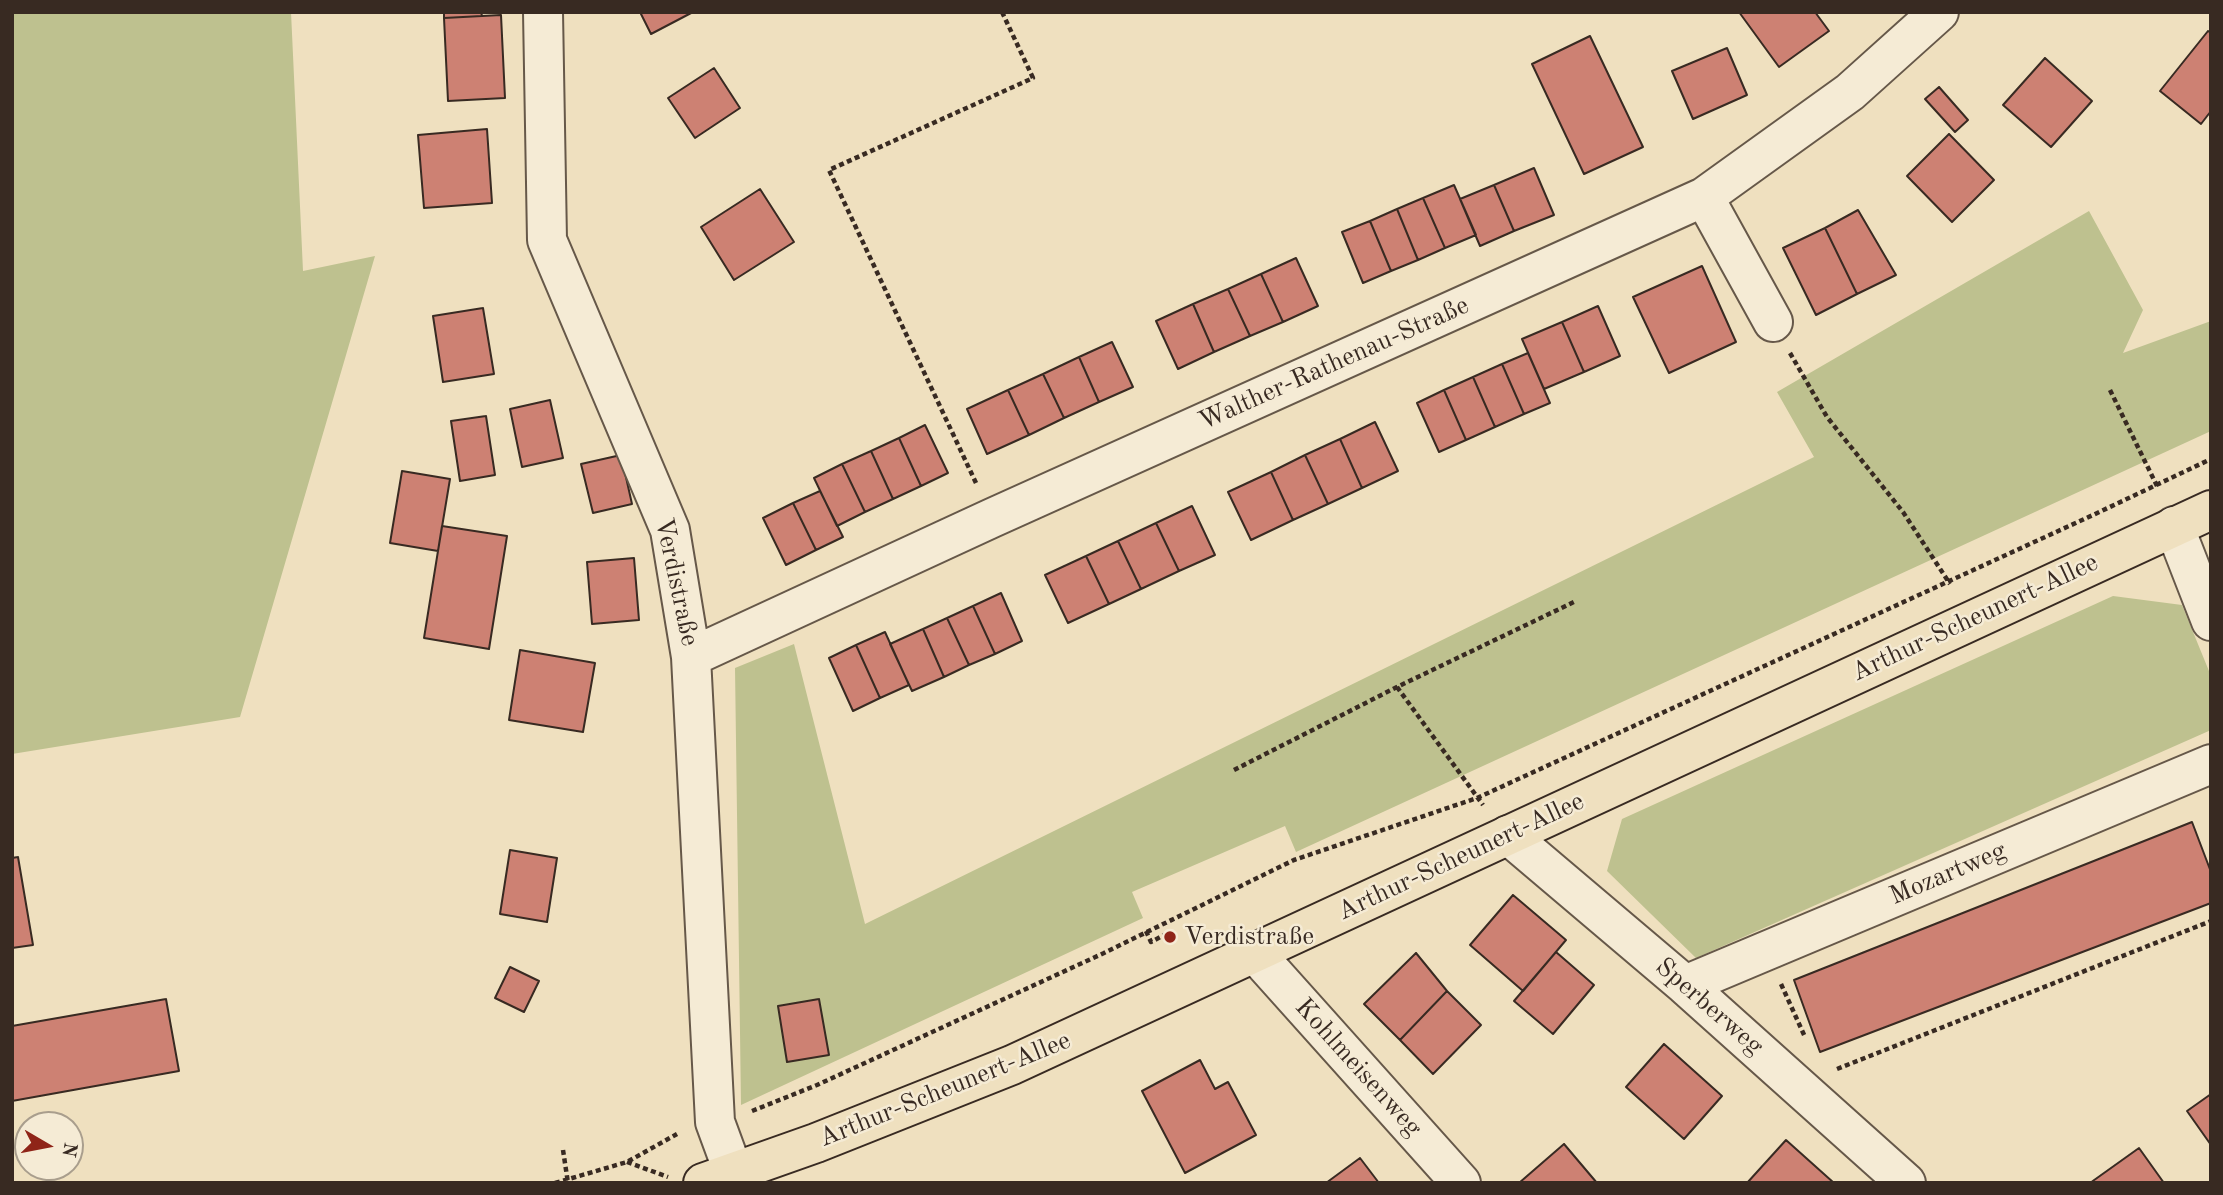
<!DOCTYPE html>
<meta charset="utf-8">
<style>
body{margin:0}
#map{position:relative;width:2223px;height:1195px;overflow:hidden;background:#efe0bf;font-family:"Old Standard TT",serif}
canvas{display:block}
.frame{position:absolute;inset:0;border:14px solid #382a22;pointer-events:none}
.north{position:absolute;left:14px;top:1111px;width:70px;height:70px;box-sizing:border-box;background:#f5ebd5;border:2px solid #a99e8d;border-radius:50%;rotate:100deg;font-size:19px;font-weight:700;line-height:28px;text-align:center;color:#382a22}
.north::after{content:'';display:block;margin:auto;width:24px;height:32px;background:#8f2418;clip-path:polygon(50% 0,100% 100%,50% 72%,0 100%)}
</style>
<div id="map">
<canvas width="2223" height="1195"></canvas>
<div class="frame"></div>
<div class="north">N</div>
</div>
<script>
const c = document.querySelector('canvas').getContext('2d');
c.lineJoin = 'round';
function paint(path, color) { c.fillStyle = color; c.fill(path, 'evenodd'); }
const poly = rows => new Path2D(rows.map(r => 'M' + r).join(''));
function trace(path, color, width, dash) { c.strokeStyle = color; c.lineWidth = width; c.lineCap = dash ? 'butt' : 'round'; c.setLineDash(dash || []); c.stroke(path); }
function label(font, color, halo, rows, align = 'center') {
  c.font = font + ' "Old Standard TT",serif'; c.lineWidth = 5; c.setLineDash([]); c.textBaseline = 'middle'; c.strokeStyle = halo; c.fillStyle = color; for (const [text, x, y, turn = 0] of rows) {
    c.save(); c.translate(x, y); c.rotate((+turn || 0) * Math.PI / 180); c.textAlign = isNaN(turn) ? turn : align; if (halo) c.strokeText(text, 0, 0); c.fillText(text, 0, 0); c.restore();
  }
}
const green = poly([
 [12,12,291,12,303,271,375,256,240,717,12,754],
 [2089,211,2143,310,2123,353,2211,321,2211,431,1296,852,1285,826,1132,892,1143,918,741,1105,735,668,794,644,865,924,1814,457,1777,392],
 [2113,596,2182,605,2211,676,2211,730,1696,958,1607,871,1622,819]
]);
const building = poly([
 [444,12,481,12,482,16,444,18,444,12],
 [640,12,693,12,651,34,640,12],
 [1739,12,1815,12,1829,31,1779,67,1739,12],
 [501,15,505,98,448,101,444,18,501,15],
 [2208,31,2211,33,2211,111,2201,124,2160,91,2208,31],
 [1590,36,1643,147,1584,174,1532,64,1590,36],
 [1727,48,1747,95,1693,119,1672,71,1727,48],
 [2045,58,2092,101,2051,147,2003,105,2045,58],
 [714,68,740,108,695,138,668,98,714,68],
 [1939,87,1968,120,1955,132,1925,99,1939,87],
 [487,129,492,203,424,208,418,135,487,129],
 [1949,134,1994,180,1952,222,1907,176,1949,134],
 [1534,168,1554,215,1514,231,1494,185,1534,168],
 [1454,185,1476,235,1445,248,1423,198,1454,185],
 [1494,185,1514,231,1480,246,1460,199,1494,185],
 [760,189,794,242,734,280,701,227,760,189],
 [1423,198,1445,248,1418,260,1397,209,1423,198],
 [1397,209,1418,260,1391,271,1370,221,1397,209],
 [1858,210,1896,275,1857,294,1825,228,1858,210],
 [1370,221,1391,271,1363,283,1342,232,1370,221],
 [1825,228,1857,294,1816,315,1783,248,1825,228],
 [1296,258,1318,306,1283,322,1261,274,1296,258],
 [1702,266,1736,342,1669,373,1633,297,1702,266],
 [1261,274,1283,322,1250,336,1228,289,1261,274],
 [1228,289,1250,336,1214,352,1193,304,1228,289],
 [1193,304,1214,352,1178,369,1156,321,1193,304],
 [1598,306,1620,356,1584,372,1562,322,1598,306],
 [483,308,494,374,443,382,433,316,483,308],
 [1562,322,1584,372,1544,389,1522,339,1562,322],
 [1112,342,1133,387,1099,402,1079,357,1112,342],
 [1528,353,1550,403,1524,414,1502,364,1528,353],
 [1079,357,1099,402,1064,418,1043,374,1079,357],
 [1502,364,1524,414,1495,427,1473,377,1502,364],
 [1043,374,1064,418,1029,435,1008,390,1043,374],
 [1473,377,1495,427,1466,440,1444,390,1473,377],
 [1008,390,1029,435,987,454,967,409,1008,390],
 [1444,390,1466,440,1439,452,1417,403,1444,390],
 [550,400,563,458,522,467,510,409,550,400],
 [486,416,495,475,460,481,451,421,486,416],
 [1375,422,1398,471,1362,488,1340,439,1375,422],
 [925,425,948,473,921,486,899,438,925,425],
 [899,438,921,486,893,499,871,451,899,438],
 [1340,439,1362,488,1328,504,1305,455,1340,439],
 [871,451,893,499,865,512,842,464,871,451],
 [621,455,632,504,593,513,581,464,621,455],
 [1305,455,1328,504,1293,520,1271,472,1305,455],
 [842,464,865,512,837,526,814,478,842,464],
 [402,471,450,479,438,551,390,543,402,471],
 [1271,472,1293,520,1251,540,1228,492,1271,472],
 [820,491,843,537,816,550,793,503,820,491],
 [793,503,816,550,786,565,763,518,793,503],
 [1192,506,1215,555,1179,571,1156,523,1192,506],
 [1156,523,1179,571,1141,589,1118,541,1156,523],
 [442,526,507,536,489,649,424,638,442,526],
 [1118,541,1141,589,1109,604,1086,556,1118,541],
 [1086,556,1109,604,1068,623,1045,575,1086,556],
 [634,558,639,620,592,624,587,562,634,558],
 [1001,593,1022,641,995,654,973,606,1001,593],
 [973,606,995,654,969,665,947,618,973,606],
 [947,618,969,665,944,677,923,629,947,618],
 [923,629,944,677,912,691,890,644,923,629],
 [885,632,909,685,880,698,856,645,885,632],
 [856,645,880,698,853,711,829,658,856,645],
 [520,650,595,663,583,732,509,720,520,650],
 [2192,822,2211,872,2211,903,1820,1052,1794,980,2192,822],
 [510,850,557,858,547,922,500,914,510,850],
 [18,857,33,945,12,948,12,858,18,857],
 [1513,895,1566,940,1523,991,1470,945,1513,895],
 [1556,952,1594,985,1553,1034,1514,1001,1556,952],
 [1416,953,1447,991,1400,1040,1364,1004,1416,953],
 [510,967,539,981,524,1012,495,998,510,967],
 [1447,991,1481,1025,1433,1074,1400,1040,1447,991],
 [166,999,179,1071,12,1101,12,1026,166,999],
 [819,999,829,1055,787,1062,778,1006,819,999],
 [1664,1044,1722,1096,1684,1139,1626,1087,1664,1044],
 [1200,1060,1215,1089,1228,1082,1256,1135,1185,1173,1142,1091,1200,1060],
 [2211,1094,2211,1145,2187,1111,2211,1094],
 [1786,1140,1834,1183,1747,1183,1786,1140],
 [1564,1144,1597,1183,1519,1183,1564,1144],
 [2139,1148,2164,1183,2090,1183,2139,1148],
 [1360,1158,1379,1183,1326,1183,1360,1158]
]);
const path = poly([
 [1790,353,1827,417,1903,512,1950,584],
 [2110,390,2157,486],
 [976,483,829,170,1033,78,1002,12],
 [1397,687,1483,805],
 [1234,770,1397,687,1576,601],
 [1146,931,1151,942,1168,933,1170,937],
 [1781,984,1805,1037],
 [1837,1069,2211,921],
 [752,1111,817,1085,1104,953,1294,860,1477,798,2093,515,2211,459],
 [563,1150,568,1183],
 [627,1162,668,1177],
 [555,1183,627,1162,677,1134]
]);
const minor = poly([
 [543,12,547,240,670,530,691,657,715,1122,733,1171],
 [1704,197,1773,322],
 [2174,526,2211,621],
 [691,657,992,518,1704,197,1850,92,1939,12],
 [1508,835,1685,985,1906,1183],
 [1255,953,1461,1183],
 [1685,985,2211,764]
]);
const major = poly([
 [703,1183,816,1143,1012,1065,2211,510]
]);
const markers = [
 [1170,937,7,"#8f2418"]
];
const streetNames = [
 ["Walther-Rathenau-Straße",1334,364,-24],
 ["Verdistraße",676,582,78],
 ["Arthur-Scheunert-Allee",1975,618,-25],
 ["Arthur-Scheunert-Allee",1461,857,-25],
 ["Mozartweg",1948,874,-23],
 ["Sperberweg",1709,1007,41],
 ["Kohlmeisenweg",1358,1068,48],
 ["Arthur-Scheunert-Allee",945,1090,-22]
];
const poiNames = [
 ["Verdistraße",1184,937]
];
paint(green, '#bec18f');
paint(building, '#cd8173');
trace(building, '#382a22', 2);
trace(minor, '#665849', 42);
trace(major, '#382a22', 42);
trace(path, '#382a22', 4.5, [5, 3.5]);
trace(minor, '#f5ebd5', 38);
trace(major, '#efe0bf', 38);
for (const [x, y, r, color] of markers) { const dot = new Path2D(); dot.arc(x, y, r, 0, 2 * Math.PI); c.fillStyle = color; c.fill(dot); trace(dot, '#f5ebd5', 2.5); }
label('26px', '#382a22', '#f5ebd5', streetNames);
label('26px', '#382a22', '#f5ebd5', poiNames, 'left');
</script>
